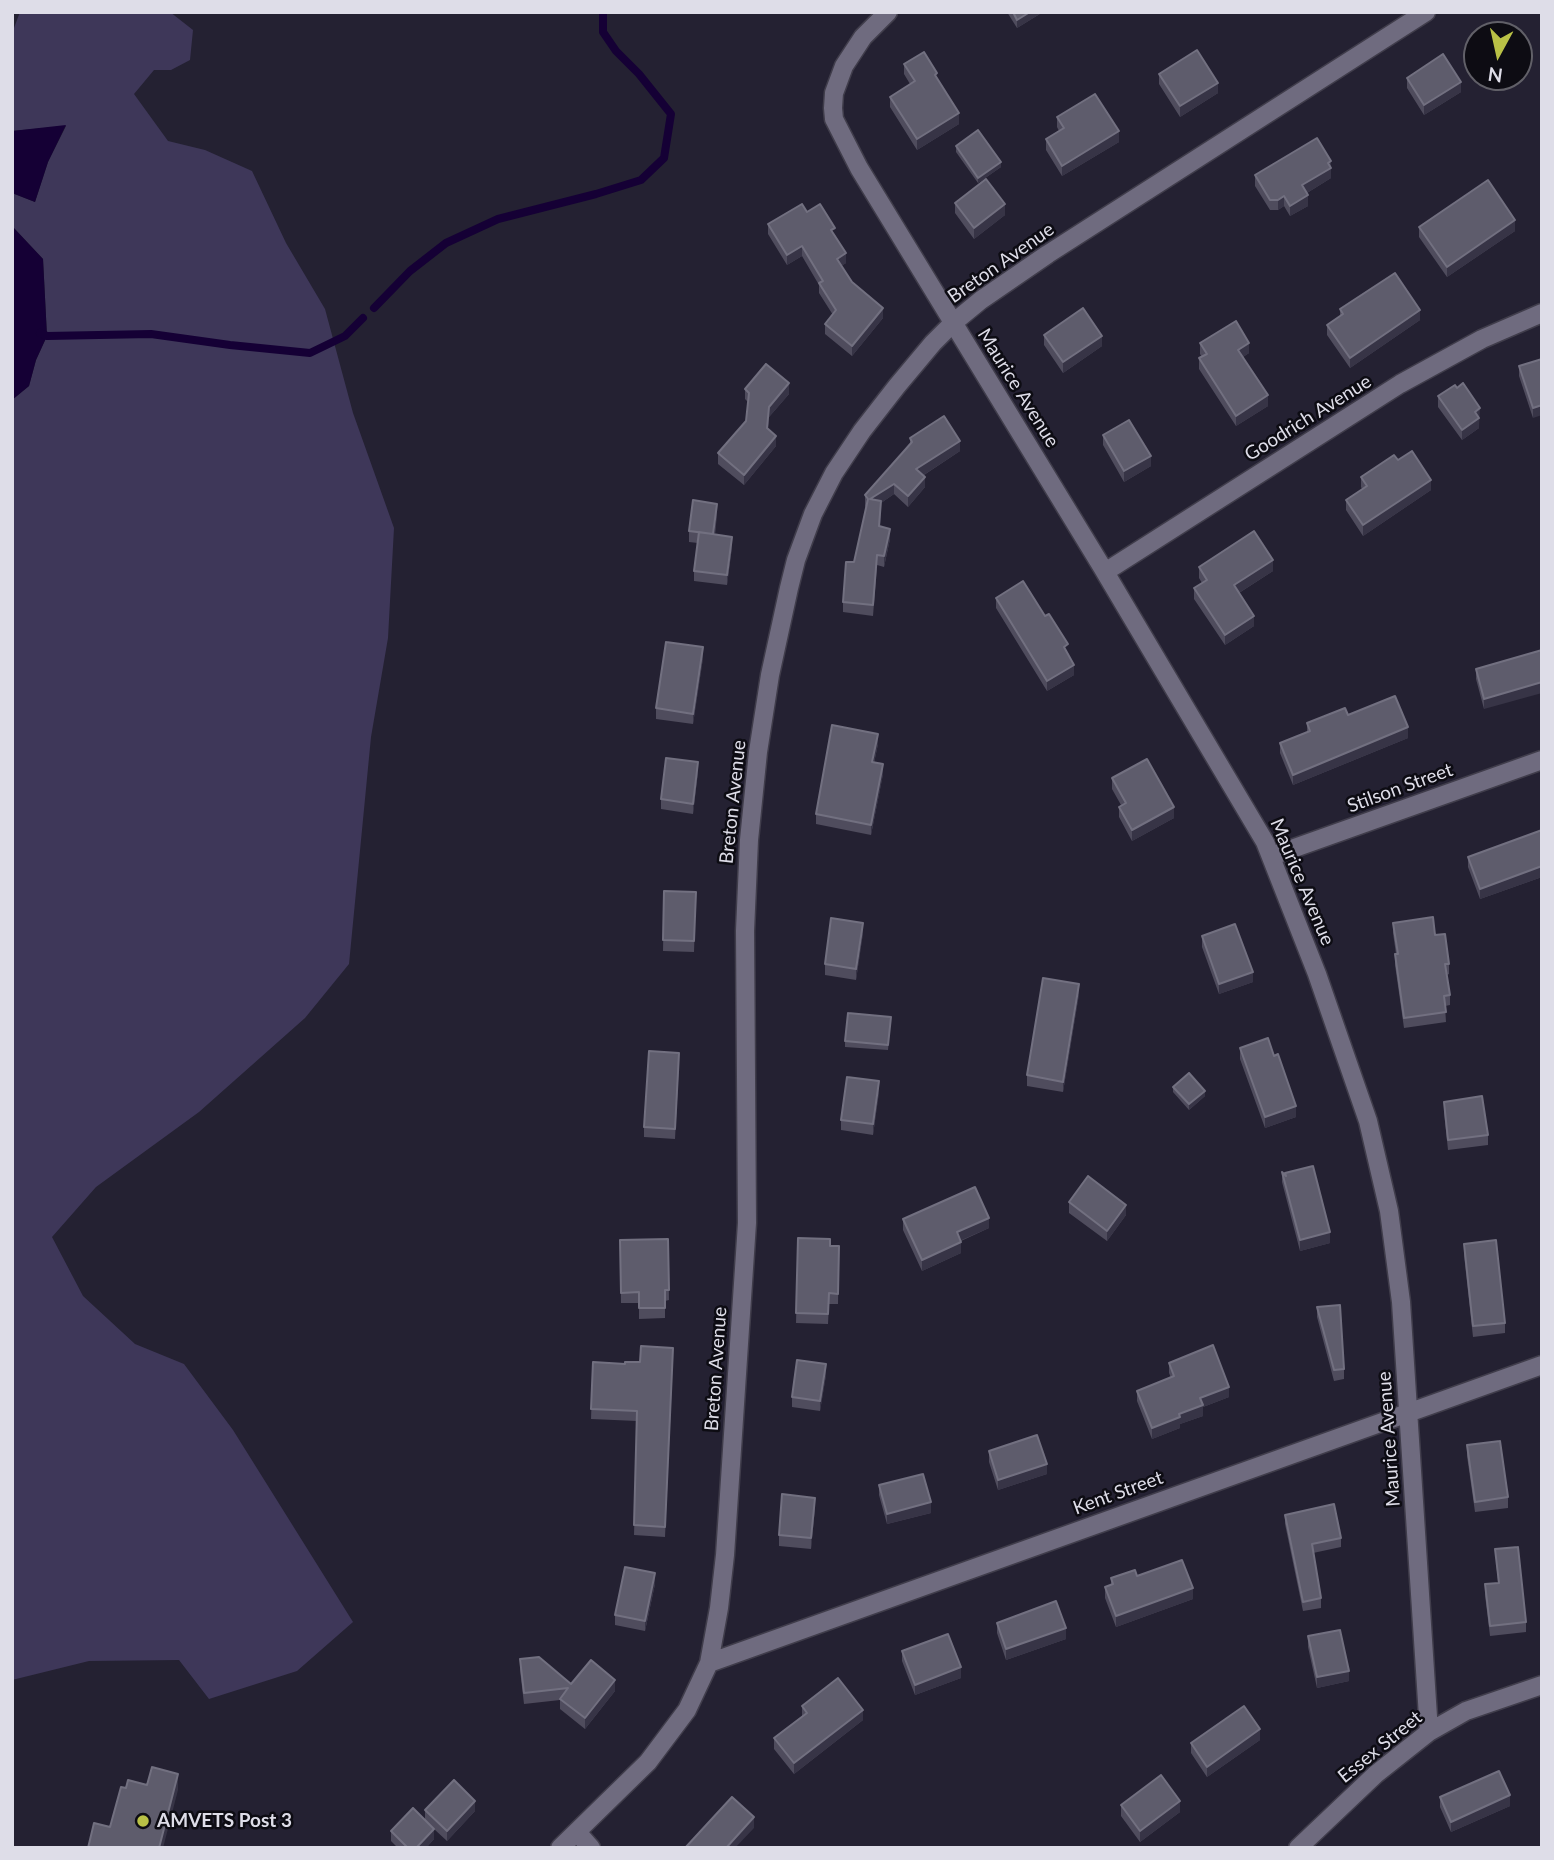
<!DOCTYPE html>
<style>
body{margin:0}
#map{position:relative;width:1554px;height:1860px;overflow:hidden;background:#242132;font-family:Lato,sans-serif}
canvas{display:block}
.frame{position:absolute;inset:0;border:14px solid #dedde8;pointer-events:none}
.north{position:absolute;left:1463px;top:21px;width:70px;height:70px;box-sizing:border-box;background:#0d0c13;border:2px solid #616068;border-radius:50%;rotate:188deg;font-size:19px;font-weight:700;line-height:28px;text-align:center;color:#dedde8}
.north::after{content:'';display:block;margin:auto;width:24px;height:32px;background:#b9c146;clip-path:polygon(50% 0,100% 100%,50% 72%,0 100%)}
</style>
<div id="map">
<canvas width="1554" height="1860"></canvas>
<div class="frame"></div>
<div class="north">N</div>
</div>
<script>
const c = document.querySelector('canvas').getContext('2d');
c.lineJoin = 'round';
function paint(path, color) { c.fillStyle = color; c.fill(path, 'evenodd'); }
const poly = rows => new Path2D(rows.map(r => 'M' + r).join(''));
function trace(path, color, width, dash) { c.strokeStyle = color; c.lineWidth = width; c.lineCap = dash ? 'butt' : 'round'; c.setLineDash(dash || []); c.stroke(path); }
function label(font, color, halo, rows, align = 'center') {
  c.font = font + ' Lato,sans-serif'; c.lineWidth = 5; c.setLineDash([]); c.textBaseline = 'middle'; c.strokeStyle = halo; c.fillStyle = color; for (const [text, x, y, turn = 0] of rows) {
    c.save(); c.translate(x, y); c.rotate((+turn || 0) * Math.PI / 180); c.textAlign = isNaN(turn) ? turn : align; if (halo) c.strokeText(text, 0, 0); c.fillText(text, 0, 0); c.restore();
  }
}
const green = poly([
 [20,12,170,12,193,30,190,60,171,70,154,70,134,94,168,141,205,150,252,171,286,243,325,309,353,413,394,528,388,638,371,737,349,964,305,1018,199,1112,96,1187,52,1237,83,1296,135,1344,184,1364,233,1430,353,1622,297,1671,209,1699,179,1660,89,1661,12,1680,12,400,29,386,36,360,47,336,43,259,12,226,12,193,35,202,48,162,66,126,12,131,12,29,14,28]
]);
const water = poly([
 [66,125,48,162,35,202,12,193,12,131],
 [12,226,43,259,47,336,36,360,29,386,12,400]
]);
const stream = poly([
 [374,308,410,271,446,243,498,219,596,194,641,180,664,158,671,114,639,74,616,51,603,32,603,12],
 [40,333,47,336,151,334,230,345,310,353,345,336,363,318]
]);
const street = poly([
 [888,12,863,37,844,66,834,93,833,108,834,119,859,168,1102,567,1265,842,1317,974,1368,1121,1389,1211,1401,1302,1429,1732],
 [1105,572,1400,384,1482,339,1542,313],
 [1272,856,1542,760],
 [709,1663,1542,1365],
 [577,1832,591,1848],
 [560,1848,648,1762,687,1710,709,1663,719,1608,725,1555,747,1223,745,931,749,840,758,752,770,675,789,588,796,560,813,514,834,473,862,431,897,386,933,343,953,323,981,300,1048,254,1426,12],
 [1298,1848,1376,1774,1429,1732,1466,1711,1542,1685]
]);
const wall = poly([
 [1007,12,1043,12,1017,28],
 [904,64,937,79,959,124,917,150,890,107,890,97,910,84,904,74],
 [1159,74,1218,93,1180,117,1159,84],
 [1407,78,1461,92,1424,115,1407,88],
 [1057,117,1119,142,1062,176,1046,150,1046,139,1059,131,1057,127],
 [956,146,1001,167,978,183,956,152],
 [1331,161,1331,178,1307,193,1308,206,1290,216,1284,206,1278,210,1270,210,1255,186,1255,175],
 [955,203,1005,215,974,239,955,213],
 [807,212,835,235,846,263,841,266,852,282,883,318,852,356,825,334,825,324,833,315,819,293,819,285,802,256,787,265,768,234,768,224],
 [1419,227,1515,231,1447,277,1419,237],
 [1340,309,1420,320,1350,368,1327,335,1327,325,1340,316],
 [1044,335,1102,346,1063,373,1044,345],
 [1200,343,1249,353,1243,357,1268,406,1236,426,1199,369,1199,358,1202,357,1200,354],
 [1542,359,1533,418,1519,376,1519,366],
 [745,389,789,394,769,417,768,429,776,446,744,485,718,464,718,453,746,421,748,402,745,399],
 [1438,396,1480,418,1479,419,1479,428,1462,440,1438,407],
 [1103,435,1151,466,1124,482,1103,445],
 [910,438,960,451,924,475,925,487,908,507,894,494,881,503,880,527,890,539,884,567,877,565,873,616,843,612,843,602,854,562,866,508,865,506,865,495,910,444],
 [1398,460,1431,490,1363,536,1346,510,1346,500,1362,489,1361,487,1361,477],
 [717,514,715,535,732,547,727,585,694,581,694,571,698,543,689,542,689,531],
 [1199,567,1273,571,1239,593,1254,626,1225,645,1194,599,1194,588,1202,583,1199,578],
 [996,598,1068,654,1074,675,1047,691,996,608],
 [1542,650,1484,709,1476,679,1476,669],
 [703,658,693,724,656,719,656,708],
 [1348,715,1408,738,1293,785,1280,753,1280,743,1307,732,1307,723],
 [878,744,874,763,883,774,871,835,816,824,816,814],
 [698,772,693,814,661,809,661,799],
 [1112,778,1174,818,1132,841,1119,817,1119,807,1121,805,1112,789],
 [1542,830,1542,877,1480,899,1468,867,1468,857],
 [664,891,696,892,694,952,663,951],
 [1393,923,1435,935,1449,964,1449,974,1447,975,1450,995,1450,1005,1445,1006,1446,1022,1404,1028,1395,965,1395,954,1396,954,1393,933],
 [863,933,856,980,825,975,825,964],
 [1202,936,1253,982,1219,994,1202,947],
 [1079,994,1063,1092,1027,1086,1027,1075],
 [891,1017,888,1050,845,1047,845,1041],
 [1240,1048,1296,1117,1265,1128,1240,1059],
 [679,1064,675,1139,644,1137,644,1127],
 [1173,1087,1205,1096,1189,1110,1173,1092],
 [879,1092,873,1135,841,1130,841,1120],
 [1444,1102,1488,1135,1488,1145,1448,1150,1444,1112],
 [1282,1172,1330,1243,1300,1251,1282,1182],
 [1069,1202,1126,1215,1107,1241,1069,1213],
 [903,1219,989,1228,961,1241,961,1253,922,1271,903,1230],
 [798,1238,830,1246,839,1246,838,1304,829,1304,828,1324,796,1323],
 [668,1239,669,1300,665,1301,665,1318,639,1319,639,1303,621,1303,620,1240],
 [1464,1244,1505,1323,1505,1333,1473,1337,1464,1255],
 [1317,1307,1344,1369,1344,1379,1334,1381,1317,1317],
 [673,1358,665,1537,634,1535,637,1421,591,1419,593,1362,625,1364],
 [1169,1363,1229,1397,1203,1407,1203,1416,1180,1424,1180,1428,1152,1439,1137,1401,1137,1391,1171,1378,1169,1373],
 [826,1375,820,1411,792,1407,792,1397],
 [1467,1445,1508,1497,1508,1508,1475,1512,1467,1456],
 [989,1451,1047,1474,998,1490,989,1462],
 [879,1485,931,1513,887,1524,879,1495],
 [815,1508,811,1549,779,1546,779,1535],
 [1285,1515,1341,1538,1341,1547,1313,1553,1321,1598,1321,1608,1303,1611,1285,1524],
 [1495,1549,1526,1622,1526,1632,1490,1636,1485,1595,1485,1584,1498,1583],
 [1137,1576,1193,1599,1116,1627,1105,1598,1105,1587,1111,1585,1111,1578],
 [655,1584,645,1631,615,1625,615,1615],
 [997,1623,1066,1639,1006,1660,997,1633],
 [1308,1636,1349,1681,1317,1688,1308,1647],
 [902,1651,961,1678,915,1695,902,1661],
 [520,1659,571,1684,615,1691,585,1729,560,1709,560,1700,524,1704,520,1670],
 [802,1706,863,1720,794,1774,774,1749,774,1738,802,1716],
 [1260,1740,1207,1777,1191,1753,1191,1743],
 [1440,1797,1510,1806,1451,1832,1440,1807],
 [1121,1805,1180,1812,1140,1842,1121,1816],
 [425,1810,475,1811,447,1841,434,1829,434,1839,426,1848,398,1848,391,1841,391,1831,425,1820]
]);
const shadedWall = poly([
 [1030,12,1043,12,1017,28,1017,20],
 [1461,82,1461,92,1424,115,1424,105],
 [1218,83,1218,93,1180,117,1180,106],
 [959,113,959,124,917,150,917,139],
 [1119,131,1119,142,1062,176,1062,166],
 [1331,161,1331,178,1302,196,1302,185],
 [1001,162,1001,167,978,183,978,178],
 [1308,195,1308,206,1290,216,1290,206],
 [1284,196,1284,206,1278,210,1278,200],
 [1005,204,1005,215,974,239,974,228],
 [1515,220,1515,231,1447,277,1447,267],
 [802,246,802,256,787,265,787,255],
 [846,253,846,263,837,269,837,259],
 [883,308,883,318,852,356,852,346],
 [1420,310,1420,320,1350,368,1350,358],
 [1102,336,1102,346,1063,373,1063,362],
 [1249,343,1249,353,1238,360,1238,350],
 [789,383,789,394,769,417,767,438,769,407],
 [1268,395,1268,406,1236,426,1236,416],
 [1542,405,1542,415,1533,418,1533,408],
 [1480,408,1479,428,1462,440,1462,430,1475,412],
 [776,436,776,446,744,485,744,475],
 [960,441,960,451,916,480,916,469],
 [1151,456,1151,466,1124,482,1124,471],
 [925,477,925,487,908,507,908,496],
 [1431,480,1431,490,1363,536,1363,525],
 [894,484,894,494,881,503,879,537,870,499],
 [717,504,717,514,713,544,713,534],
 [890,529,890,539,884,567,884,556],
 [732,537,732,547,727,585,727,575],
 [1273,560,1273,571,1234,596,1234,585],
 [1254,616,1254,626,1225,645,1225,635],
 [703,647,703,658,693,724,693,714],
 [1074,665,1074,675,1047,691,1047,681],
 [1542,682,1542,693,1484,709,1484,699],
 [1408,727,1408,738,1293,785,1293,775],
 [878,734,878,744,872,772,872,762],
 [698,762,698,772,693,814,693,804],
 [883,764,883,774,871,835,871,825],
 [1174,807,1174,818,1132,841,1132,830],
 [1542,866,1542,877,1480,899,1480,889],
 [863,923,863,933,856,980,856,969],
 [1253,972,1253,982,1219,994,1219,984],
 [1079,984,1079,994,1063,1092,1063,1082],
 [879,1081,879,1092,873,1135,873,1124],
 [1205,1091,1205,1096,1189,1110,1189,1104],
 [1296,1106,1296,1117,1265,1128,1265,1117],
 [1126,1205,1126,1215,1107,1241,1107,1231],
 [989,1218,989,1228,957,1242,957,1232],
 [1330,1232,1330,1243,1300,1251,1300,1240],
 [961,1242,961,1253,922,1271,922,1260],
 [826,1364,826,1375,820,1411,820,1401],
 [1229,1387,1229,1397,1203,1407,1203,1416,1180,1424,1180,1428,1152,1439,1152,1428,1179,1414,1200,1398],
 [1047,1464,1047,1474,998,1490,998,1480],
 [815,1498,815,1508,811,1549,811,1538],
 [931,1502,931,1513,887,1524,887,1514],
 [655,1573,655,1584,645,1631,645,1621],
 [1193,1588,1193,1599,1116,1627,1116,1616],
 [1066,1628,1066,1639,1006,1660,1006,1649],
 [961,1667,961,1678,915,1695,915,1685],
 [1349,1671,1349,1681,1317,1688,1317,1677],
 [615,1680,615,1691,585,1729,585,1718],
 [863,1710,863,1720,794,1774,794,1763],
 [1260,1729,1260,1740,1207,1777,1207,1767],
 [178,1774,178,1790,163,1848,159,1848],
 [1510,1795,1510,1806,1451,1832,1451,1822],
 [475,1801,475,1811,447,1841,447,1831],
 [1180,1801,1180,1812,1140,1842,1140,1831],
 [754,1817,754,1828,735,1848,726,1848],
 [434,1829,434,1839,426,1848,416,1848]
]);
const building = poly([
 [1013,12,1030,12,1017,20,1013,12],
 [1197,50,1218,83,1180,106,1159,74,1197,50],
 [924,52,937,73,935,75,959,113,917,139,890,97,915,81,904,64,924,52],
 [1443,54,1461,82,1424,105,1407,78,1443,54],
 [1095,94,1119,131,1062,166,1046,139,1064,128,1057,117,1095,94],
 [978,130,1001,162,978,178,956,146,978,130],
 [1317,138,1331,161,1328,163,1331,168,1302,185,1308,195,1290,206,1284,196,1278,200,1270,200,1255,175,1317,138],
 [986,179,1005,204,974,228,955,203,986,179],
 [1488,180,1515,220,1447,267,1419,227,1488,180],
 [802,204,807,212,820,204,835,228,831,230,846,253,837,259,852,282,883,308,852,346,825,324,836,310,819,283,823,281,802,246,787,255,768,224,802,204],
 [1395,273,1420,310,1350,358,1327,325,1343,314,1340,309,1395,273],
 [1083,308,1102,336,1063,362,1044,335,1083,308],
 [1236,321,1249,343,1238,350,1268,395,1236,416,1199,358,1207,354,1200,343,1236,321],
 [1542,359,1542,405,1533,408,1519,366,1542,359],
 [766,364,789,383,769,407,767,428,776,436,744,475,718,453,746,421,749,393,745,389,766,364],
 [1463,383,1480,408,1475,412,1479,418,1462,430,1438,396,1455,385,1457,388,1463,383],
 [944,416,960,441,916,469,925,477,908,496,894,484,870,499,881,501,879,526,890,529,884,556,877,555,873,605,843,602,846,562,854,562,868,499,865,495,912,442,910,438,944,416],
 [1129,420,1151,456,1124,471,1103,435,1129,420],
 [1412,451,1431,480,1363,525,1346,500,1367,486,1361,477,1394,455,1398,460,1412,451],
 [693,500,717,504,713,534,689,531,693,500],
 [1254,531,1273,560,1234,585,1254,616,1225,635,1194,588,1207,580,1199,567,1254,531],
 [699,532,732,537,727,575,694,571,699,532],
 [1023,581,1045,616,1049,614,1068,644,1064,647,1074,665,1047,681,996,598,1023,581],
 [666,642,703,647,693,714,656,708,666,642],
 [1542,650,1542,682,1484,699,1476,669,1542,650],
 [1395,696,1408,727,1293,775,1280,743,1310,731,1307,723,1345,708,1348,715,1395,696],
 [832,725,878,734,872,762,883,764,871,825,816,814,832,725],
 [666,758,698,762,693,804,661,799,666,758],
 [1147,759,1174,807,1132,830,1119,807,1126,803,1112,778,1147,759],
 [1542,830,1542,866,1480,889,1468,857,1542,830],
 [664,891,696,892,694,941,663,940,664,891],
 [1433,917,1435,935,1445,934,1449,964,1445,964,1450,995,1444,996,1446,1012,1404,1018,1395,954,1398,954,1393,923,1433,917],
 [831,918,863,923,856,969,825,964,831,918],
 [1235,924,1253,972,1219,984,1202,936,1235,924],
 [1043,978,1079,984,1063,1082,1027,1075,1043,978],
 [848,1013,891,1017,888,1045,845,1041,848,1013],
 [1268,1038,1274,1056,1278,1054,1296,1106,1265,1117,1240,1048,1268,1038],
 [649,1051,679,1053,675,1129,644,1127,649,1051],
 [1189,1073,1205,1091,1189,1104,1173,1087,1189,1073],
 [847,1077,879,1081,873,1124,841,1120,847,1077],
 [1482,1096,1488,1135,1448,1140,1444,1102,1482,1096],
 [1313,1166,1330,1232,1300,1240,1282,1172,1286,1176,1285,1173,1313,1166],
 [1088,1176,1126,1205,1107,1231,1069,1202,1088,1176],
 [975,1187,989,1218,957,1232,961,1242,922,1260,903,1219,975,1187],
 [798,1238,830,1239,830,1246,839,1246,838,1294,829,1293,828,1314,796,1313,798,1238],
 [668,1239,669,1290,665,1290,665,1308,639,1308,639,1292,621,1293,620,1240,668,1239],
 [1496,1240,1505,1323,1473,1326,1464,1244,1496,1240],
 [1340,1305,1344,1369,1334,1370,1317,1307,1340,1305],
 [1213,1345,1229,1387,1200,1398,1203,1405,1179,1414,1180,1417,1152,1428,1137,1391,1174,1376,1169,1363,1213,1345],
 [641,1346,673,1348,665,1527,634,1525,637,1411,591,1409,593,1362,625,1364,625,1362,640,1362,641,1346],
 [797,1360,826,1364,820,1401,792,1397,797,1360],
 [1037,1435,1047,1464,998,1480,989,1451,1037,1435],
 [1500,1441,1508,1497,1475,1502,1467,1445,1500,1441],
 [923,1474,931,1502,887,1514,879,1485,923,1474],
 [782,1494,815,1498,811,1538,779,1535,782,1494],
 [1334,1504,1341,1538,1312,1544,1321,1598,1303,1602,1285,1515,1334,1504],
 [1518,1547,1526,1622,1490,1626,1485,1584,1499,1583,1495,1549,1518,1547],
 [1182,1560,1193,1588,1116,1616,1105,1587,1113,1584,1111,1578,1135,1570,1137,1576,1182,1560],
 [625,1567,655,1573,645,1621,615,1615,625,1567],
 [1056,1601,1066,1628,1006,1649,997,1623,1056,1601],
 [1340,1630,1349,1671,1317,1677,1308,1636,1340,1630],
 [948,1634,961,1667,915,1685,902,1651,948,1634],
 [539,1657,571,1684,591,1660,615,1680,585,1718,560,1699,568,1688,524,1693,520,1659,539,1657],
 [838,1678,863,1710,794,1763,774,1738,807,1713,802,1706,838,1678],
 [1244,1706,1260,1729,1207,1767,1191,1743,1244,1706],
 [152,1767,178,1774,159,1848,88,1848,94,1823,110,1827,121,1787,126,1788,128,1780,147,1785,152,1767],
 [1499,1771,1510,1795,1451,1822,1440,1797,1499,1771],
 [1161,1775,1180,1801,1140,1831,1121,1805,1161,1775],
 [454,1780,475,1801,447,1831,425,1810,454,1780],
 [732,1797,754,1817,726,1848,685,1848,732,1797],
 [413,1808,434,1829,416,1848,408,1848,391,1831,413,1808]
]);
const markers = [
 [143,1821,7,"#b9c146"]
];
const streetNames = [
 ["Breton Avenue",1001,263,-35],
 ["Maurice Avenue",1018,388,58],
 ["Goodrich Avenue",1308,418,-32],
 ["Stilson Street",1400,788,-20],
 ["Breton Avenue",733,802,-84],
 ["Maurice Avenue",1302,882,67],
 ["Breton Avenue",716,1369,-86],
 ["Maurice Avenue",1389,1439,-94],
 ["Kent Street",1118,1493,-20],
 ["Essex Street",1380,1747,-39]
];
const poiNames = [
 ["AMVETS Post 3",157,1821]
];
paint(green, '#3e3759');
paint(water, '#150035');
trace(stream, '#150035', 8);
trace(street, '#403d4b', 21);
trace(street, '#6f6b7f', 18);
paint(wall, '#4f4c5d');
paint(shadedWall, '#373446');
paint(building, '#5e5c6c');
trace(building, '#727080', 2);
for (const [x, y, r, color] of markers) { const dot = new Path2D(); dot.arc(x, y, r, 0, 2 * Math.PI); c.fillStyle = color; c.fill(dot); trace(dot, '#0d0c13', 2.5); }
label('19px', '#dedde8', '#0d0c13', streetNames);
label('bold 19px', '#dedde8', '#0d0c13', poiNames, 'left');
</script>
